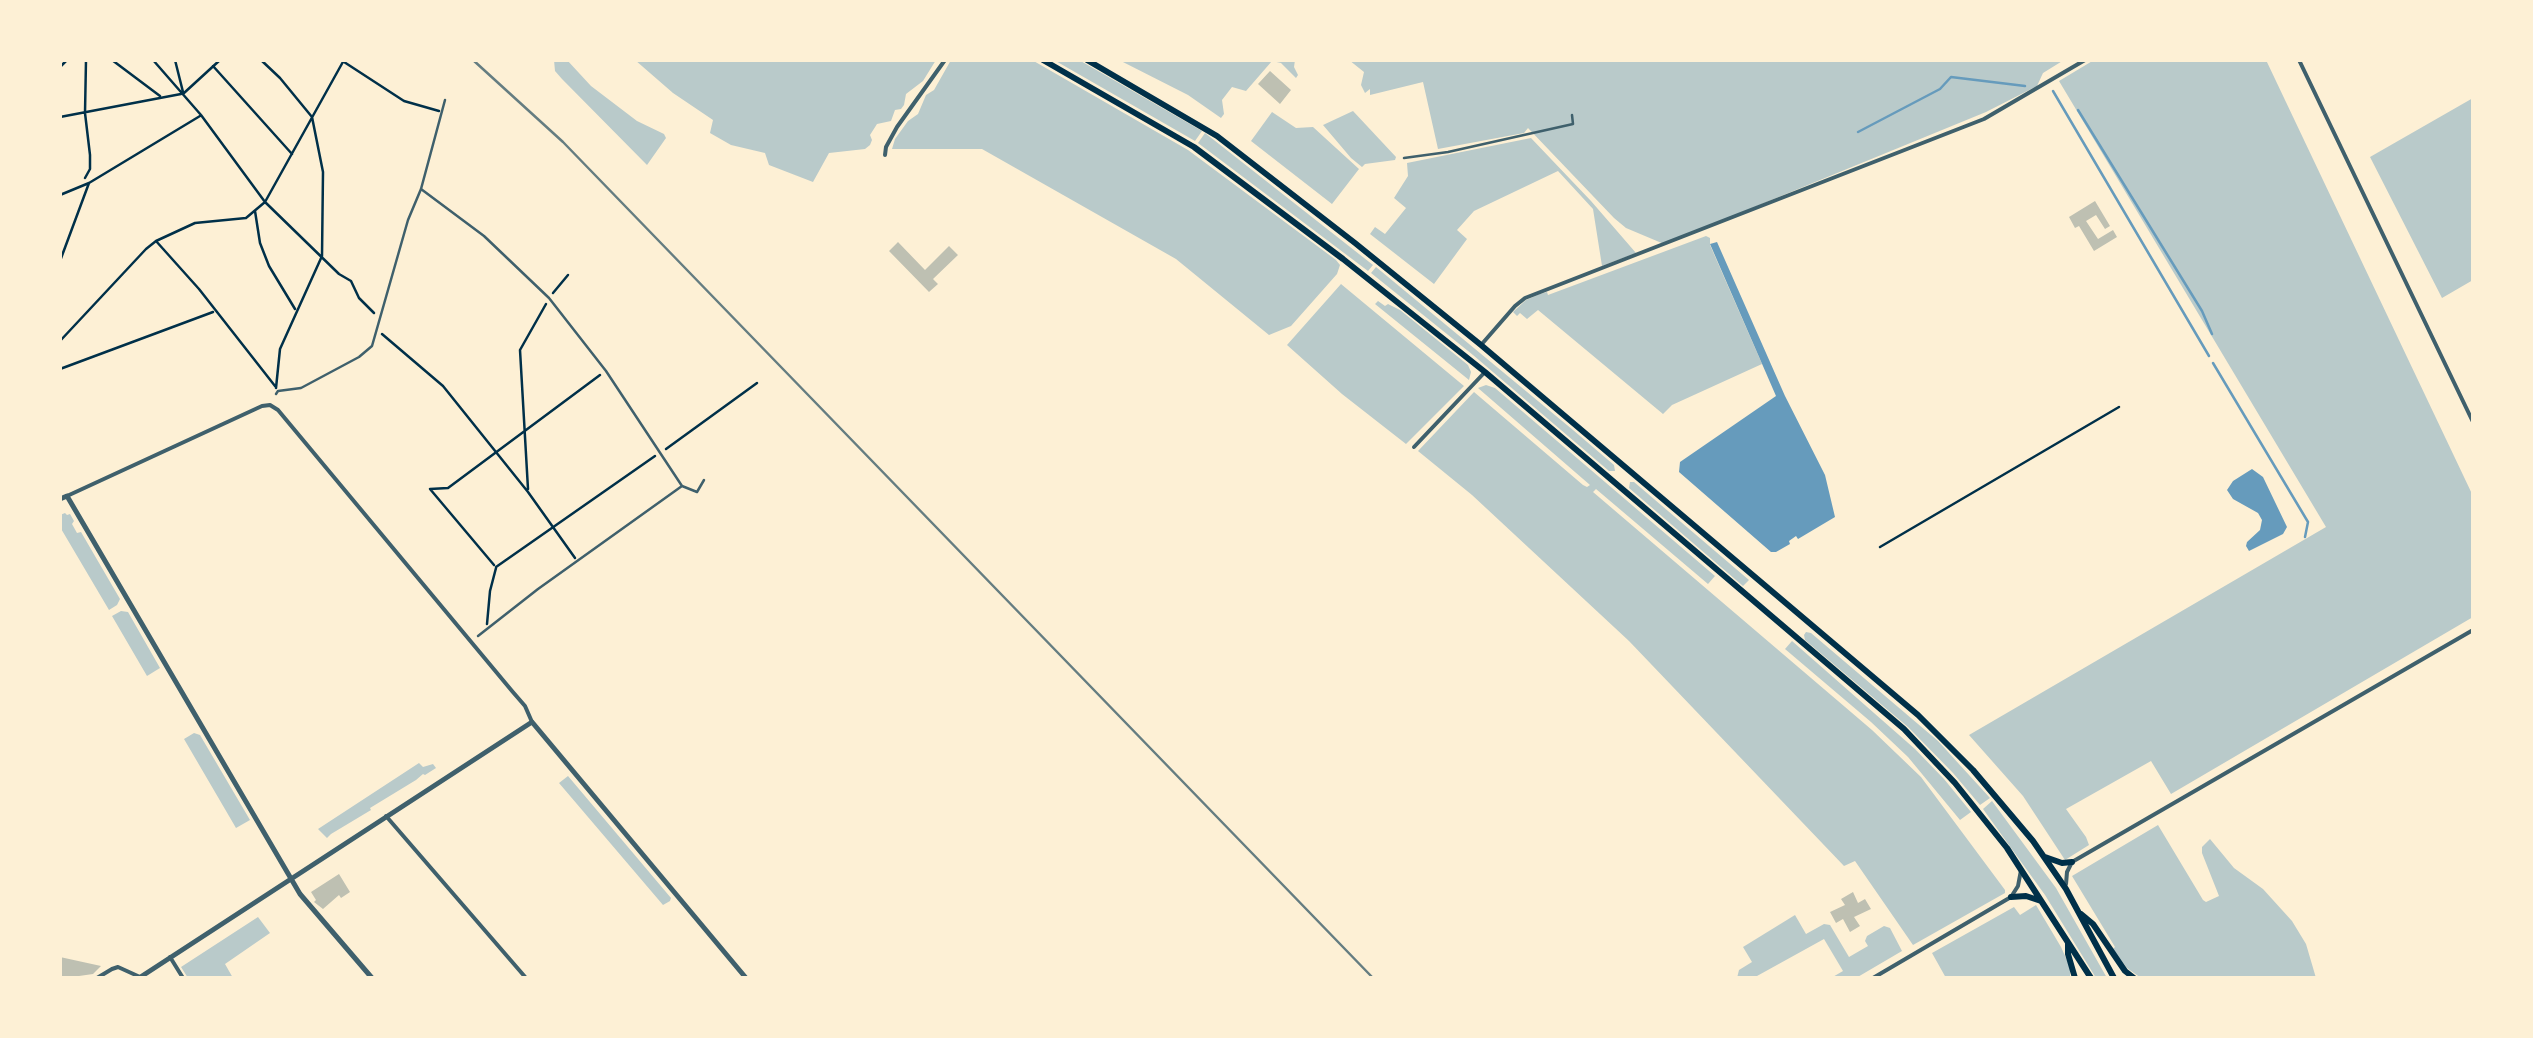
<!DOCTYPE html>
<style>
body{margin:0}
#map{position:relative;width:2533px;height:1038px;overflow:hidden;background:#fdf0d5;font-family:Montserrat,sans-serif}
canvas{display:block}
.frame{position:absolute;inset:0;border:62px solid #fdf0d5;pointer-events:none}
</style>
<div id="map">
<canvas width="2533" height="1038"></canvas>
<div class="frame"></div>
</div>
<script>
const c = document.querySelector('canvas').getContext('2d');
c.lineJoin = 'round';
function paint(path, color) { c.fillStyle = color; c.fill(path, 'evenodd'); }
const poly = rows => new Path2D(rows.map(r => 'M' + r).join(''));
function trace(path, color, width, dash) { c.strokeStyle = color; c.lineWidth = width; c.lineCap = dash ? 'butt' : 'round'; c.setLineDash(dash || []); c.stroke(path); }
const green = poly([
 [554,60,567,60,591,86,637,121,664,134,666,138,647,165,562,79,555,71],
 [635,60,936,60,923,81,906,94,904,105,901,109,895,110,891,121,877,124,870,135,872,140,870,145,865,149,829,153,813,182,769,165,765,153,731,145,710,133,713,120,673,93],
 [951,60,1032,60,1188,150,1336,260,1340,265,1337,274,1291,326,1269,335,1176,259,982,149,892,149,895,139,908,121,918,114,926,95,934,90],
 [1054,60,1079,60,1202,131,1195,141],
 [1119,60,1295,60,1294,67,1298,75,1296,78,1281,63,1272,61,1246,91,1232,87,1222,100,1224,114,1221,118,1188,95],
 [1349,60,2064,60,2043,73,2037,86,1986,112,1664,244,1626,228,1614,218,1528,128,1524,133,1438,149,1423,82,1370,95,1370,89,1365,93,1361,85,1364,72],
 [2094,60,2266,60,2473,496,2473,617,2171,794,2151,761,2066,809,2086,837,2089,845,2065,860,2023,796,1969,735,2326,527,2059,81],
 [2473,98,2473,280,2442,298,2370,157],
 [1353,111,1396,157,1395,160,1365,164,1362,167,1351,158,1323,125],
 [1272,112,1296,128,1313,127,1359,169,1332,204,1251,141],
 [1205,133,1373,265,1368,271,1198,143],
 [1531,138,1591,201,1636,253,1602,266,1593,209,1558,171,1474,211,1457,230,1467,239,1434,284,1370,234,1375,227,1385,234,1406,208,1394,198,1408,176,1407,163],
 [1706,236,1710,238,1710,245,1762,364,1672,405,1663,414,1538,310,1527,319,1520,313,1517,316,1513,312,1526,300,1540,294,1547,292,1548,295],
 [1376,267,1573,430,1614,465,1615,471,1609,471,1473,355,1371,273],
 [1341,284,1464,386,1406,444,1342,394,1287,345],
 [1378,301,1385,306,1388,304,1400,310,1468,365,1471,372,1469,380,1375,304],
 [1486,385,1495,388,1715,576,1708,584,1596,489,1593,492,1872,730,1921,777,2005,890,2005,893,1913,945,1855,861,1844,866,1629,641,1472,495,1418,451,1474,392,1583,485,1587,487,1590,485,1478,388],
 [1630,482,1634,482,1749,580,1743,586,1629,488],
 [65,513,67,515,70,514,74,521,72,524,77,533,81,532,120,599,117,605,109,610,60,527,60,515],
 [121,611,128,612,160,668,147,676,112,616],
 [1806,632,1811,633,1938,741,1990,798,1980,805,1953,773,1908,727,1805,640,1804,635],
 [1792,641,1915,749,1944,779,1971,812,1960,820,1908,757,1871,722,1785,649],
 [194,733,200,735,250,820,236,828,184,739],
 [419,763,423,767,433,764,436,768,425,775,423,774,416,780,370,808,371,810,331,834,327,838,318,829],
 [568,776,671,898,670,901,663,905,559,783],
 [1992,801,2056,888,2107,978,2096,978,2045,895,1983,809],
 [2158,825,2203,900,2206,902,2219,896,2202,853,2202,847,2210,839,2234,868,2263,889,2292,921,2306,944,2316,978,2141,978,2127,968,2113,949,2115,947,2072,876],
 [2036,905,2061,947,2070,967,2070,978,1946,978,1932,953,2014,907,2020,915],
 [1795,915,1806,934,1824,924,1830,925,1849,957,1868,946,1865,941,1867,936,1884,926,1890,928,1902,951,1856,978,1831,978,1843,971,1824,939,1757,976,1757,978,1737,978,1739,970,1752,962,1743,947],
 [258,917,270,933,225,964,233,978,188,978,181,967]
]);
const water = poly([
 [1717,242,1785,396,1825,475,1835,517,1798,539,1796,536,1789,541,1790,544,1776,552,1771,552,1679,472,1680,462,1776,396,1710,244],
 [2252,469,2263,477,2287,527,2283,534,2249,551,2246,546,2247,542,2260,530,2262,520,2258,513,2233,499,2227,490,2233,481]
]);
const stream = poly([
 [2053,91,2209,356],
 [2078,110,2202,311,2212,334],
 [1858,132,1940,89,1951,77,2025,86],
 [2213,363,2308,522,2305,537]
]);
const building = poly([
 [1270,71,1291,90,1280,104,1258,84],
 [2095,201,2110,226,2105,229,2096,215,2086,221,2098,239,2113,230,2117,237,2094,251,2079,226,2075,228,2069,217],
 [898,242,925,270,949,246,958,255,933,279,938,284,929,292,889,251],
 [339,874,350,892,341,898,339,895,323,909,314,902,316,900,311,892],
 [1853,892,1858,903,1865,899,1871,909,1854,917,1860,926,1850,932,1843,919,1836,923,1830,912,1845,905,1841,899],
 [60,957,101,966,93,974,79,976,78,978,60,978]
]);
const path = poly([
 [112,60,160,96],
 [153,60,201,115,265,202,339,274,351,281,359,298,374,313],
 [175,60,183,92],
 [261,60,280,78,312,117,323,172,322,256,280,349,276,388],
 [341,60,404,101,439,111],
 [213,66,292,154],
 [60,67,67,60],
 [184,93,220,60],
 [60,117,181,94],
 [85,178,90,169,90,155,85,113,86,60],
 [60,195,89,183,200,116],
 [255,211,260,243,269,266,295,309],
 [156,241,199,289,275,386],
 [60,261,89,183],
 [553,293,568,275],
 [382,334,443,386,528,492,575,558],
 [60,341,146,249,156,241,195,223,246,218,265,202,344,60],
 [60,369,213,312],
 [666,449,757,383],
 [528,489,520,350,546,304],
 [1880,547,2119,407],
 [494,565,430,489,448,488,600,375],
 [496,567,655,456],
 [487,624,490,591,496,568]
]);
const service = poly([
 [1404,158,1448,152,1573,124,1572,115],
 [421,189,484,236,549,298,606,371,682,486,697,492,704,480],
 [276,394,278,391,301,388,359,357,372,346,408,220,421,189,445,100],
 [478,636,538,589,682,486]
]);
const minor = poly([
 [2299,60,2473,422],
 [885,155,886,147,897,127,945,60],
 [1481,345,1515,306,1525,298,1984,119,2085,60],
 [1414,447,1485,372],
 [67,496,262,406,270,405,278,410,512,691,525,706,532,722],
 [386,816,526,978],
 [2066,884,2067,872,2072,862,2473,630],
 [170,957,183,978],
 [97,978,112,969,118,967,140,977],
 [1873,978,2011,897,2018,886,2021,870]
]);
const tertiary = poly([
 [60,499,67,496,300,894,372,978],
 [139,978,532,722,746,978]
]);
const primary = poly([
 [1043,60,1194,147,1343,259,1485,372,1904,729,1955,783,2007,848,2091,978],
 [1087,60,1217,136,1355,243,1481,345,1918,715,1973,770,2033,841,2066,889,2114,978],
 [2045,857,2062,863,2072,862],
 [2011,897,2026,896,2041,901],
 [2081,914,2093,924,2125,971,2134,978],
 [2068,943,2068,954,2075,978]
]);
const rail = poly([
 [473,60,563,142,1373,978]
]);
paint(green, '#b9caca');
paint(water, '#669bbc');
trace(stream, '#669bbc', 2.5);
paint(building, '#bec0b2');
trace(path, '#003049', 2.5);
trace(service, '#3f606c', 2.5);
trace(minor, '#3f606c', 4);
trace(tertiary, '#3f606c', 5);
trace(primary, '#003049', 6);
trace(rail, '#657d81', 2.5);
</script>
